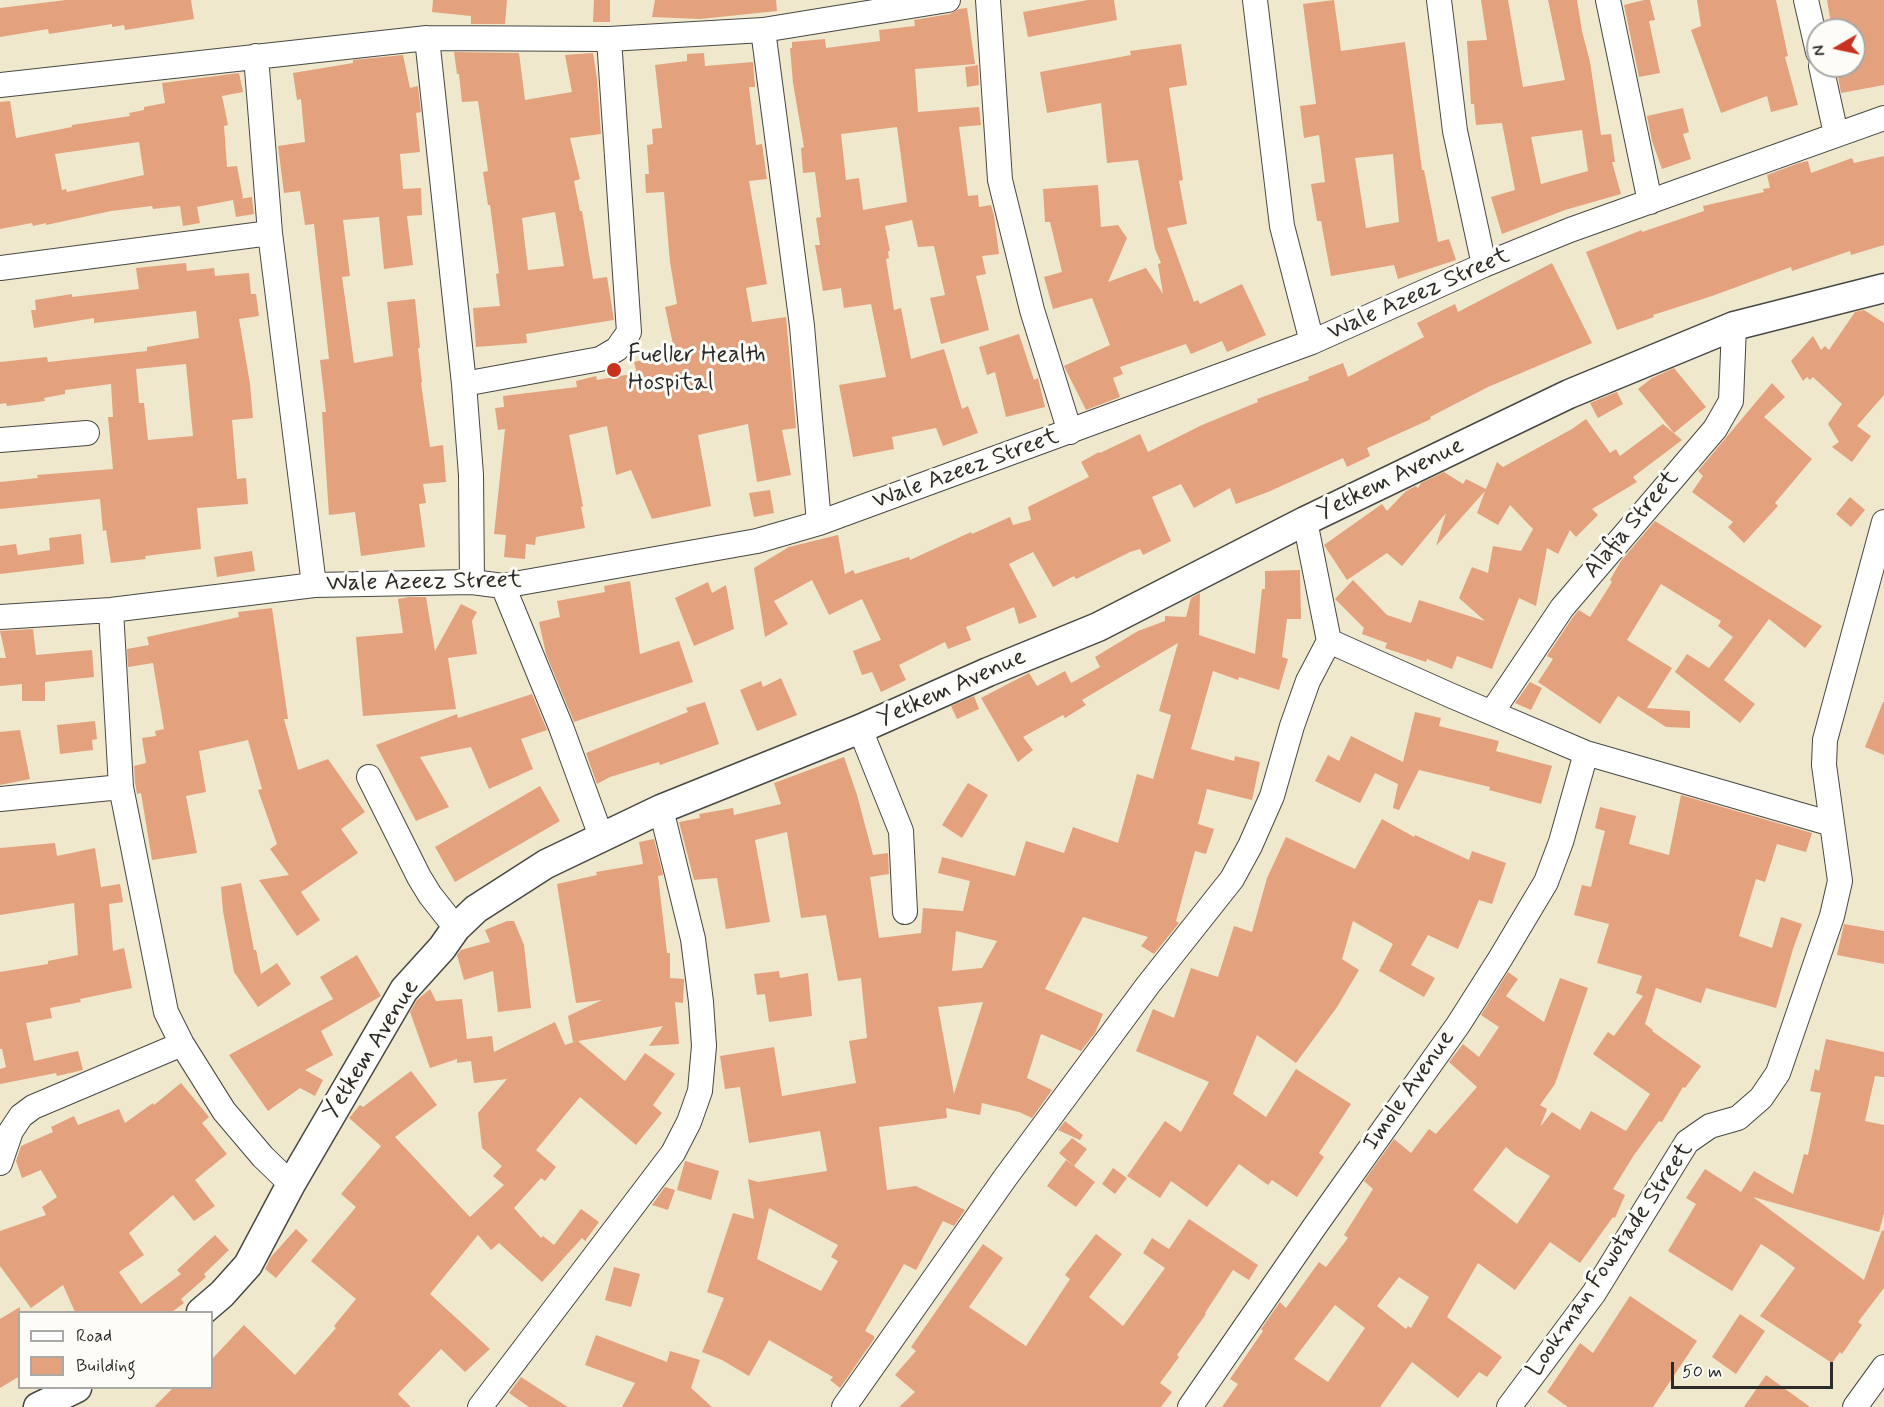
<!DOCTYPE html>
<style>
body{margin:0}
#map{position:relative;width:1884px;height:1407px;overflow:hidden;background:#efe8cd;font-family:Mynerve,sans-serif}
canvas{display:block}
.legend{position:absolute;left:18px;top:1311px;width:195px;height:78px;box-sizing:border-box;background:#fdfcf7;border:2px solid #a9a8a5;margin:0;padding:8px 10px;list-style:none;font-size:18px;color:#2b2b2b}
.legend li{display:flex;align-items:center;gap:12px;height:30px}
.legend b{width:30px;border:2px solid #a9a8a5}
.north{position:absolute;left:1806px;top:18px;width:60px;height:60px;box-sizing:border-box;background:#fdfcf7;border:2px solid #a9a8a5;border-radius:50%;rotate:261deg;font-size:16px;font-weight:700;line-height:24px;text-align:center;color:#2b2b2b}
.north::after{content:'';display:block;margin:auto;width:21px;height:27px;background:#c8321e;clip-path:polygon(50% 0,100% 100%,50% 72%,0 100%)}
.scale{position:absolute;left:1671px;top:1362px;width:162px;height:27px;box-sizing:border-box;border:3px solid #2b2b2b;border-top:0;padding-left:8px;font-size:18px;line-height:21px;white-space:nowrap;color:#2b2b2b;-webkit-text-stroke:4px #fdfcf7;paint-order:stroke}
</style>
<div id="map">
<canvas width="1884" height="1407"></canvas>
<ul class="legend">
<li><b style="height:8px;background:#fff"></b>Road</li>
<li><b style="height:16px;background:#e3a17e"></b>Building</li>
</ul>
<div class="north">N</div>
<div class="scale">50 m</div>
</div>
<script>
const c = document.querySelector('canvas').getContext('2d');
c.lineJoin = 'round';
function paint(path, color) { c.fillStyle = color; c.fill(path, 'evenodd'); }
const poly = rows => new Path2D(rows.map(r => 'M' + r).join(''));
function trace(path, color, width, dash) { c.strokeStyle = color; c.lineWidth = width; c.lineCap = dash ? 'butt' : 'round'; c.setLineDash(dash || []); c.stroke(path); }
function label(font, color, halo, rows, align = 'center') {
  c.font = font + ' Mynerve,sans-serif'; c.lineWidth = 6; c.setLineDash([]); c.textBaseline = 'middle'; c.strokeStyle = halo; c.fillStyle = color; for (const [text, x, y, turn = 0] of rows) {
    c.save(); c.translate(x, y); c.rotate((+turn || 0) * Math.PI / 180); c.textAlign = isNaN(turn) ? turn : align; if (halo) c.strokeText(text, 0, 0); c.fillText(text, 0, 0); c.restore();
  }
}
const building = poly([
 [66,0,191,0,194,19,125,30,124,25,112,27,112,24,49,34,48,29,0,37,0,8],
 [433,0,507,0,505,24,471,24,471,16,432,12],
 [594,0,610,0,610,22,593,22],
 [655,0,776,0,777,11,700,19,652,17],
 [1088,0,1114,0,1117,20,1028,37,1023,12],
 [1334,0,1341,51,1405,42,1422,170,1424,170,1438,242,1449,239,1456,260,1398,279,1394,265,1331,276,1321,221,1317,221,1311,184,1325,182,1319,135,1304,138,1300,106,1316,104,1303,4],
 [1393,154,1399,222,1366,228,1355,158],
 [1481,0,1508,0,1523,87,1565,80,1548,0,1577,0,1582,31,1590,62,1601,135,1611,134,1615,162,1612,162,1621,194,1565,210,1502,234,1491,197,1515,190,1502,123,1476,125,1474,104,1471,104,1467,41,1487,40],
 [1582,130,1588,171,1541,184,1531,137],
 [1644,0,1650,0,1655,20,1649,21,1660,73,1639,77,1624,5],
 [1697,0,1776,0,1788,56,1785,57,1798,105,1771,112,1767,96,1721,113,1691,30,1701,26],
 [1827,0,1884,0,1884,85,1841,93,1836,66,1854,66,1854,30,1832,30],
 [967,8,975,64,915,69,918,112,979,107,981,125,959,127,968,196,978,195,979,207,991,205,994,216,999,254,982,256,986,274,976,276,989,330,941,344,930,298,945,295,934,246,918,247,912,220,885,226,890,251,888,251,889,258,886,259,894,310,901,308,911,359,944,349,962,409,968,406,978,433,943,446,936,428,892,437,894,449,853,457,839,385,886,377,871,304,844,308,841,288,823,291,815,245,820,245,816,218,821,217,815,172,803,173,801,148,804,147,793,83,790,48,792,48,792,42,825,39,826,48,880,41,879,30,915,26,914,20,950,14,959,9],
 [897,127,907,202,863,210,859,178,846,180,841,134],
 [1181,44,1187,85,1169,88,1183,180,1179,181,1187,224,1167,228,1194,302,1198,300,1200,304,1242,284,1266,335,1227,352,1222,341,1191,354,1186,344,1120,367,1123,374,1113,378,1120,397,1086,410,1064,366,1110,345,1092,298,1053,309,1044,277,1062,272,1050,222,1045,222,1043,189,1098,185,1101,227,1118,225,1127,238,1108,282,1146,268,1163,294,1158,264,1161,263,1155,249,1138,160,1107,163,1101,103,1047,113,1040,72,1131,55,1130,51],
 [454,52,519,53,525,100,572,92,565,55,593,53,597,79,601,134,570,138,580,179,574,181,580,211,582,211,593,279,607,277,614,320,526,334,527,343,476,347,473,308,500,306,496,274,499,273,490,205,488,205,483,172,488,171,478,101,462,102,459,74,457,74],
 [555,212,564,266,528,270,522,218],
 [704,53,705,66,753,62,755,87,749,87,756,145,762,144,767,179,749,181,767,284,746,288,752,322,786,317,796,428,782,430,791,475,757,482,748,424,698,435,711,506,652,519,631,470,616,475,607,426,569,435,583,506,581,507,585,528,536,537,535,545,526,544,525,559,504,557,506,535,494,534,505,429,498,430,495,408,504,407,503,396,577,387,576,381,596,376,597,380,637,373,634,362,656,357,655,354,674,349,665,307,677,304,670,262,664,192,646,193,645,174,649,174,647,145,653,144,652,129,662,128,655,65,687,61,687,54],
 [403,55,410,88,418,86,421,112,416,113,420,152,400,154,403,189,421,188,422,215,407,216,413,265,384,269,379,217,343,220,350,276,342,277,354,363,393,356,387,302,415,299,420,348,418,348,422,382,421,383,430,447,443,445,446,482,423,484,426,503,419,504,425,547,361,556,355,512,329,515,322,412,326,412,320,360,329,359,314,224,305,225,300,191,284,193,278,146,305,142,301,99,297,100,293,73,353,63,353,60],
 [978,65,979,85,967,87,965,67],
 [239,73,243,92,222,96,228,125,224,126,227,167,237,166,243,198,239,199,252,197,254,214,236,217,233,200,197,207,200,223,183,226,180,206,153,209,152,206,111,211,46,225,46,223,33,226,32,223,0,229,0,102,10,101,16,138,72,127,72,125,130,116,129,113,144,110,144,107,165,103,162,83],
 [139,142,144,175,67,192,66,189,62,190,55,154],
 [1683,108,1689,132,1683,134,1691,159,1662,169,1652,141,1647,116],
 [1884,156,1884,245,1851,255,1850,251,1792,271,1791,267,1712,296,1653,315,1654,317,1617,330,1586,252,1642,230,1642,232,1704,211,1703,206,1764,192,1763,189,1770,188,1767,175,1799,163,1808,161,1811,173,1852,158,1854,163],
 [186,263,187,271,214,268,215,276,249,273,251,294,256,294,259,316,239,319,250,384,253,418,232,420,237,479,246,478,248,504,197,508,201,549,145,556,146,559,111,563,106,530,103,531,100,499,0,509,0,482,38,478,37,475,113,469,108,417,113,417,111,384,65,390,65,394,44,398,45,401,7,406,6,403,0,404,0,362,47,357,48,362,147,351,147,347,199,338,196,311,94,323,94,318,34,328,31,310,36,310,35,300,72,294,72,297,139,289,136,268],
 [186,364,193,436,148,440,144,403,139,403,136,369],
 [1552,263,1592,343,1488,387,1430,417,1431,419,1367,448,1370,456,1347,467,1343,458,1268,492,1236,504,1230,488,1194,508,1181,484,1152,497,1171,541,1143,555,1140,549,1130,552,1076,579,1074,576,1053,587,1033,552,1009,564,1037,617,1019,624,1014,607,966,627,971,640,948,649,945,642,899,665,906,680,881,692,872,672,862,675,853,651,881,640,862,599,829,615,812,580,774,601,788,624,765,637,754,568,789,547,838,535,845,574,853,570,855,574,909,557,910,560,971,532,972,534,1010,517,1013,525,1031,520,1028,507,1089,477,1081,462,1099,452,1100,453,1140,434,1148,452,1202,425,1258,402,1257,399,1309,380,1308,377,1343,363,1348,377,1424,337,1417,323,1455,304,1458,312],
 [1864,310,1884,323,1884,395,1857,426,1871,436,1852,462,1832,447,1839,442,1828,424,1842,404,1813,377,1810,380,1807,377,1803,381,1791,361,1813,336,1821,350,1825,346,1829,350,1855,312],
 [1019,334,1034,380,1038,378,1045,407,1006,417,995,372,987,375,979,347],
 [1674,368,1706,407,1674,433,1638,389,1652,378],
 [1772,383,1785,397,1764,417,1812,459,1775,503,1778,506,1744,543,1728,527,1733,522,1692,492,1703,476,1698,471],
 [1617,392,1623,404,1598,418,1590,403],
 [1586,419,1610,453,1616,449,1620,456,1663,424,1682,440,1633,477,1637,482,1592,509,1598,515,1576,537,1570,530,1558,554,1547,548,1536,606,1519,598,1492,669,1457,656,1452,669,1427,659,1426,662,1385,648,1387,643,1362,634,1364,628,1335,599,1353,580,1387,615,1411,623,1419,600,1485,621,1459,598,1472,567,1488,573,1493,546,1521,551,1533,529,1510,505,1498,525,1477,513,1485,491,1436,546,1446,513,1402,566,1387,553,1347,580,1324,545,1382,504,1387,511,1406,491,1416,486,1418,488,1421,483,1444,472,1463,484,1466,479,1486,489,1497,462,1503,467,1572,429],
 [770,490,774,513,754,517,749,493],
 [1850,497,1865,510,1851,527,1836,514],
 [1655,521,1822,626,1805,648,1769,619,1724,680,1755,704,1740,723,1675,672,1687,654,1709,668,1733,637,1718,626,1721,621,1661,584,1627,640,1672,668,1647,708,1690,711,1690,728,1666,727,1618,696,1600,724,1538,682,1553,659,1547,656,1573,617,1579,610,1590,617,1612,582,1610,580,1621,561],
 [81,534,84,564,0,574,0,546,16,544,18,555,50,550,49,538],
 [252,551,255,571,217,577,214,557],
 [1300,570,1301,619,1287,619,1282,657,1288,659,1279,690,1239,677,1238,680,1213,671,1191,749,1234,761,1235,756,1260,762,1252,800,1207,789,1198,824,1214,829,1206,854,1195,851,1176,921,1179,923,1154,954,1141,946,1148,937,1083,917,1045,989,1103,1014,1095,1033,1081,1051,1041,1034,1027,1078,1052,1090,1032,1118,1019,1112,982,1103,980,1115,946,1108,947,1118,879,1127,887,1190,916,1186,965,1210,954,1226,943,1221,916,1270,904,1264,865,1331,874,1336,874,1339,840,1388,830,1380,833,1377,769,1340,749,1376,722,1360,702,1352,724,1298,707,1292,733,1213,754,1219,748,1179,758,1182,827,1171,820,1131,749,1143,740,1087,725,1089,720,1056,774,1047,782,1096,856,1083,849,1041,867,1038,861,978,838,981,826,915,801,918,787,832,755,840,770,922,726,929,717,878,694,880,679,822,700,818,699,814,733,808,734,815,781,804,774,783,844,757,857,795,873,855,888,853,889,874,870,877,879,938,921,933,923,908,963,911,970,881,938,873,942,857,1015,876,1026,841,1064,853,1073,827,1118,843,1137,774,1153,779,1171,715,1159,711,1178,643,1082,700,1086,705,1065,718,1063,715,1023,737,1033,750,1018,762,981,698,1029,673,1037,686,1065,671,1071,683,1100,667,1095,657,1138,631,1165,621,1165,616,1186,617,1191,598,1200,593,1199,635,1255,654,1262,589,1265,589,1265,571],
 [956,931,997,941,982,968,952,971],
 [983,1002,954,1094,938,1007],
 [769,1208,838,1245,831,1257,838,1261,821,1291,757,1259],
 [630,581,640,654,679,641,693,682,574,722,546,654,539,622,560,617,557,601,605,592,604,586],
 [708,582,712,593,726,585,734,629,694,646,675,598],
 [409,597,426,597,435,651,461,604,477,612,472,621,477,654,448,658,456,709,363,716,356,637,403,633,398,599],
 [272,608,288,719,284,719,298,770,328,759,365,812,341,829,358,853,301,892,320,920,297,936,259,880,289,875,270,849,277,844,258,790,262,789,248,740,199,751,206,792,186,796,197,853,152,860,141,793,137,794,135,782,134,766,146,763,142,738,156,736,155,731,164,729,153,663,128,667,127,649,149,645,147,637,239,617,238,612],
 [33,629,36,655,92,650,94,677,45,682,45,701,22,701,22,684,0,686,0,658,6,658,0,631],
 [781,678,797,715,757,731,740,690,761,681,763,687],
 [1530,682,1542,688,1531,710,1515,703],
 [532,694,547,730,521,739,533,769,489,789,471,747,420,757,449,807,416,821,376,745,457,714,458,718],
 [974,696,979,709,957,719,951,706],
 [705,702,719,744,660,765,659,762,610,777,597,784,586,753,688,712,686,708],
 [1883,702,1884,702,1884,755,1865,747],
 [1415,712,1441,718,1439,726,1499,741,1496,751,1552,766,1541,804,1489,790,1490,787,1419,770,1399,810,1393,808,1398,784,1375,773,1360,803,1315,781,1328,755,1339,761,1351,736,1403,762],
 [95,721,97,739,92,740,93,750,60,754,57,725],
 [20,730,30,779,0,785,0,732],
 [968,783,988,795,962,838,942,825],
 [540,786,560,821,455,882,435,847],
 [1681,795,1812,833,1806,852,1777,844,1765,882,1756,879,1739,936,1772,948,1781,917,1802,924,1793,949,1776,1008,1706,988,1701,1003,1656,988,1645,1024,1653,1030,1652,1031,1701,1066,1685,1088,1683,1087,1662,1122,1659,1121,1634,1155,1613,1189,1625,1195,1615,1218,1613,1217,1580,1263,1550,1242,1515,1290,1478,1263,1447,1317,1502,1357,1487,1377,1479,1372,1458,1398,1412,1362,1380,1407,1222,1407,1238,1384,1230,1379,1263,1331,1261,1329,1280,1302,1286,1308,1319,1262,1326,1267,1348,1238,1344,1235,1373,1189,1364,1181,1394,1139,1411,1153,1429,1129,1436,1134,1477,1087,1449,1062,1463,1044,1479,1057,1499,1027,1481,1015,1508,972,1518,979,1506,996,1544,1022,1560,978,1588,988,1555,1084,1540,1105,1547,1109,1540,1127,1552,1112,1580,1130,1591,1111,1626,1131,1650,1094,1593,1054,1608,1032,1614,1036,1643,996,1636,993,1642,976,1597,963,1609,924,1574,915,1582,885,1591,887,1605,831,1595,828,1600,807,1636,816,1629,844,1669,855],
 [1506,1147,1514,1154,1550,1176,1517,1224,1473,1190],
 [1399,1277,1429,1297,1411,1328,1408,1326,1406,1329,1377,1306],
 [1335,1305,1365,1328,1328,1382,1294,1359],
 [1382,819,1414,837,1415,835,1469,860,1472,851,1506,863,1492,904,1479,900,1458,949,1428,935,1411,965,1435,978,1424,997,1379,971,1393,944,1353,921,1342,959,1359,970,1337,1007,1296,1063,1257,1035,1233,1094,1266,1117,1296,1069,1351,1104,1319,1153,1324,1157,1297,1197,1272,1180,1268,1185,1239,1164,1207,1207,1171,1181,1160,1198,1127,1176,1165,1121,1181,1132,1209,1082,1136,1051,1153,1009,1174,1018,1191,968,1218,977,1234,926,1252,932,1267,878,1286,837,1355,869],
 [654,839,663,875,658,876,667,953,670,953,670,978,684,979,684,981,683,1003,675,1002,679,1044,649,1046,663,1026,578,1041,625,1081,645,1053,675,1074,653,1105,662,1113,636,1145,580,1097,536,1150,556,1167,545,1181,541,1178,514,1208,541,1238,543,1236,554,1245,581,1209,599,1222,585,1241,582,1238,542,1282,499,1243,491,1250,478,1235,430,1294,490,1349,465,1372,441,1349,398,1394,411,1407,154,1407,173,1388,212,1388,212,1359,244,1325,295,1375,336,1328,334,1326,356,1299,311,1261,356,1207,341,1194,381,1146,349,1118,360,1105,363,1107,411,1071,437,1105,395,1137,470,1217,504,1185,493,1176,502,1166,482,1148,478,1113,507,1079,474,1083,471,1061,457,1063,457,1059,430,1068,410,1012,417,1000,430,989,436,1001,462,999,467,1039,492,1036,494,1052,555,1022,565,1045,577,1041,573,1042,568,1016,602,1000,576,1003,557,884,597,875,596,872,643,864,639,842],
 [55,843,57,856,95,848,101,887,120,884,123,902,109,904,113,951,124,948,132,988,80,999,81,1002,50,1008,52,1018,26,1023,34,1061,78,1051,83,1070,57,1076,56,1073,0,1084,0,1069,6,1067,2,1049,0,1049,0,972,48,964,48,961,78,955,74,903,0,915,0,848],
 [241,883,254,950,256,950,261,974,277,963,291,984,258,1007,234,972,223,911,221,887],
 [507,921,514,921,524,945,531,1008,498,1012,493,971,464,980,457,955,461,950,490,942,485,930],
 [1844,924,1884,931,1884,964,1837,955],
 [357,955,381,996,321,1031,333,1055,305,1070,323,1080,315,1096,300,1088,268,1111,229,1055,333,999,320,977],
 [779,971,780,978,808,973,812,1016,769,1022,765,994,757,995,754,974],
 [1826,1039,1884,1052,1884,1077,1875,1076,1865,1121,1884,1125,1884,1213,1879,1232,1753,1197,1864,1280,1882,1230,1884,1231,1884,1288,1858,1322,1862,1325,1842,1354,1840,1352,1832,1363,1760,1316,1795,1268,1778,1255,1761,1244,1732,1291,1668,1251,1696,1204,1686,1198,1705,1169,1741,1192,1754,1171,1793,1194,1804,1154,1808,1155,1821,1093,1810,1091,1815,1069,1819,1071],
 [181,1083,209,1117,202,1123,227,1154,195,1180,215,1206,194,1221,173,1195,129,1233,144,1255,119,1272,141,1304,181,1274,177,1270,215,1235,229,1250,204,1274,206,1277,181,1299,184,1303,172,1312,75,1312,63,1285,31,1308,0,1266,0,1231,46,1215,42,1207,57,1197,41,1170,22,1178,16,1161,21,1146,53,1132,51,1127,74,1116,78,1125,119,1109,125,1123,153,1103,154,1105],
 [1065,1121,1083,1135,1080,1140,1058,1130],
 [1072,1138,1087,1149,1074,1166,1059,1153],
 [1066,1160,1095,1182,1076,1207,1047,1186],
 [685,1161,719,1171,711,1200,677,1190],
 [1113,1168,1127,1178,1115,1194,1102,1184],
 [665,1187,675,1190,668,1210,652,1205],
 [1189,1219,1258,1265,1249,1280,1233,1270,1205,1313,1206,1314,1177,1355,1179,1357,1160,1383,1172,1392,1161,1407,899,1407,915,1392,895,1375,916,1351,911,1347,983,1244,1003,1258,969,1307,1026,1346,1070,1279,1065,1275,1096,1234,1122,1254,1089,1297,1123,1326,1165,1268,1143,1253,1152,1238,1169,1249],
 [296,1229,308,1240,276,1278,265,1269,271,1257],
 [614,1267,640,1274,631,1307,605,1300],
 [1630,1296,1697,1341,1653,1407,1568,1407,1547,1392,1580,1343,1593,1353],
 [20,1307,20,1376,0,1388,0,1319],
 [1740,1314,1765,1331,1736,1374,1712,1357],
 [596,1335,667,1362,670,1351,700,1360,691,1388,712,1407,622,1407,635,1383,585,1365],
 [1766,1375,1810,1407,1744,1407],
 [521,1377,541,1390,568,1407,529,1407,509,1393]
]);
const minor = poly([
 [988,0,1000,180,1032,310,1070,432],
 [1255,0,1282,226,1312,342],
 [1439,0,1455,131,1484,265],
 [1608,0,1650,202],
 [1806,0,1818,52],
 [763,30,948,0],
 [427,38,464,384,471,475,472,582],
 [256,56,270,233,314,585],
 [1821,66,1836,134],
 [0,85,427,38,609,39,763,30,802,326,819,523],
 [0,268,270,233],
 [464,384,600,359,617,349,629,332,609,39],
 [0,440,87,433],
 [1305,521,1329,641,1452,696,1586,753,1832,824],
 [503,586,561,727,602,839],
 [111,610,121,787,166,1012,182,1044,224,1111,263,1157,291,1184],
 [0,617,111,610,314,585,472,582,503,586,757,541,819,523,1312,342,1484,265,1570,230,1884,118],
 [1492,712,1562,608,1715,429,1731,401,1734,326],
 [860,729,901,831,905,912],
 [369,777,419,877,430,895,456,928],
 [0,799,121,787],
 [0,1163,11,1131,21,1116,33,1107,182,1044],
 [480,1407,673,1153,689,1122,700,1091,704,1046,701,1002,693,939,661,809],
 [844,1407,1005,1178,1148,985,1232,879,1250,846,1272,796,1292,726,1308,681,1329,641],
 [1190,1407,1315,1226,1458,1025,1500,959,1546,882,1561,842,1586,753],
 [1509,1407,1594,1293,1687,1142,1710,1126,1738,1118,1761,1098,1778,1073,1832,916,1840,881,1824,765,1825,740,1884,522],
 [1855,1407,1884,1367]
]);
const tertiary = poly([
 [201,1312,222,1294,248,1265,291,1184,404,990,442,948,456,928,476,909,546,864,661,809,860,729,988,672,1098,627,1305,521,1569,394,1734,326,1884,288],
 [38,1407,77,1388]
]);
const markers = [
 [614,370,8,"#c8321e"]
];
const streetNames = [
 ["Wale Azeez Street",1419,295,-24],
 ["Wale Azeez Street",966,470,-20],
 ["Yetkem Avenue",1391,480,-26],
 ["Alafia Street",1632,525,-50],
 ["Wale Azeez Street",424,583,-1],
 ["Yetkem Avenue",952,689,-24],
 ["Yetkem Avenue",372,1050,-58],
 ["Imole Avenue",1410,1091,-55],
 ["Lookman Fowotade Street",1611,1260,-56]
];
const poiNames = [
 ["Fueller Health",628,356],
 ["Hospital",628,384]
];
paint(building, '#e3a17e');
trace(minor, '#484743', 26);
trace(tertiary, '#484743', 31);
trace(minor, '#fff', 24);
trace(tertiary, '#fff', 28);
for (const [x, y, r, color] of markers) { const dot = new Path2D(); dot.arc(x, y, r, 0, 2 * Math.PI); c.fillStyle = color; c.fill(dot); trace(dot, '#fdfcf7', 2); }
label('24px', '#2b2b2b', '#fdfcf7', streetNames);
label('24px', '#2b2b2b', '#fdfcf7', poiNames, 'left');
</script>
